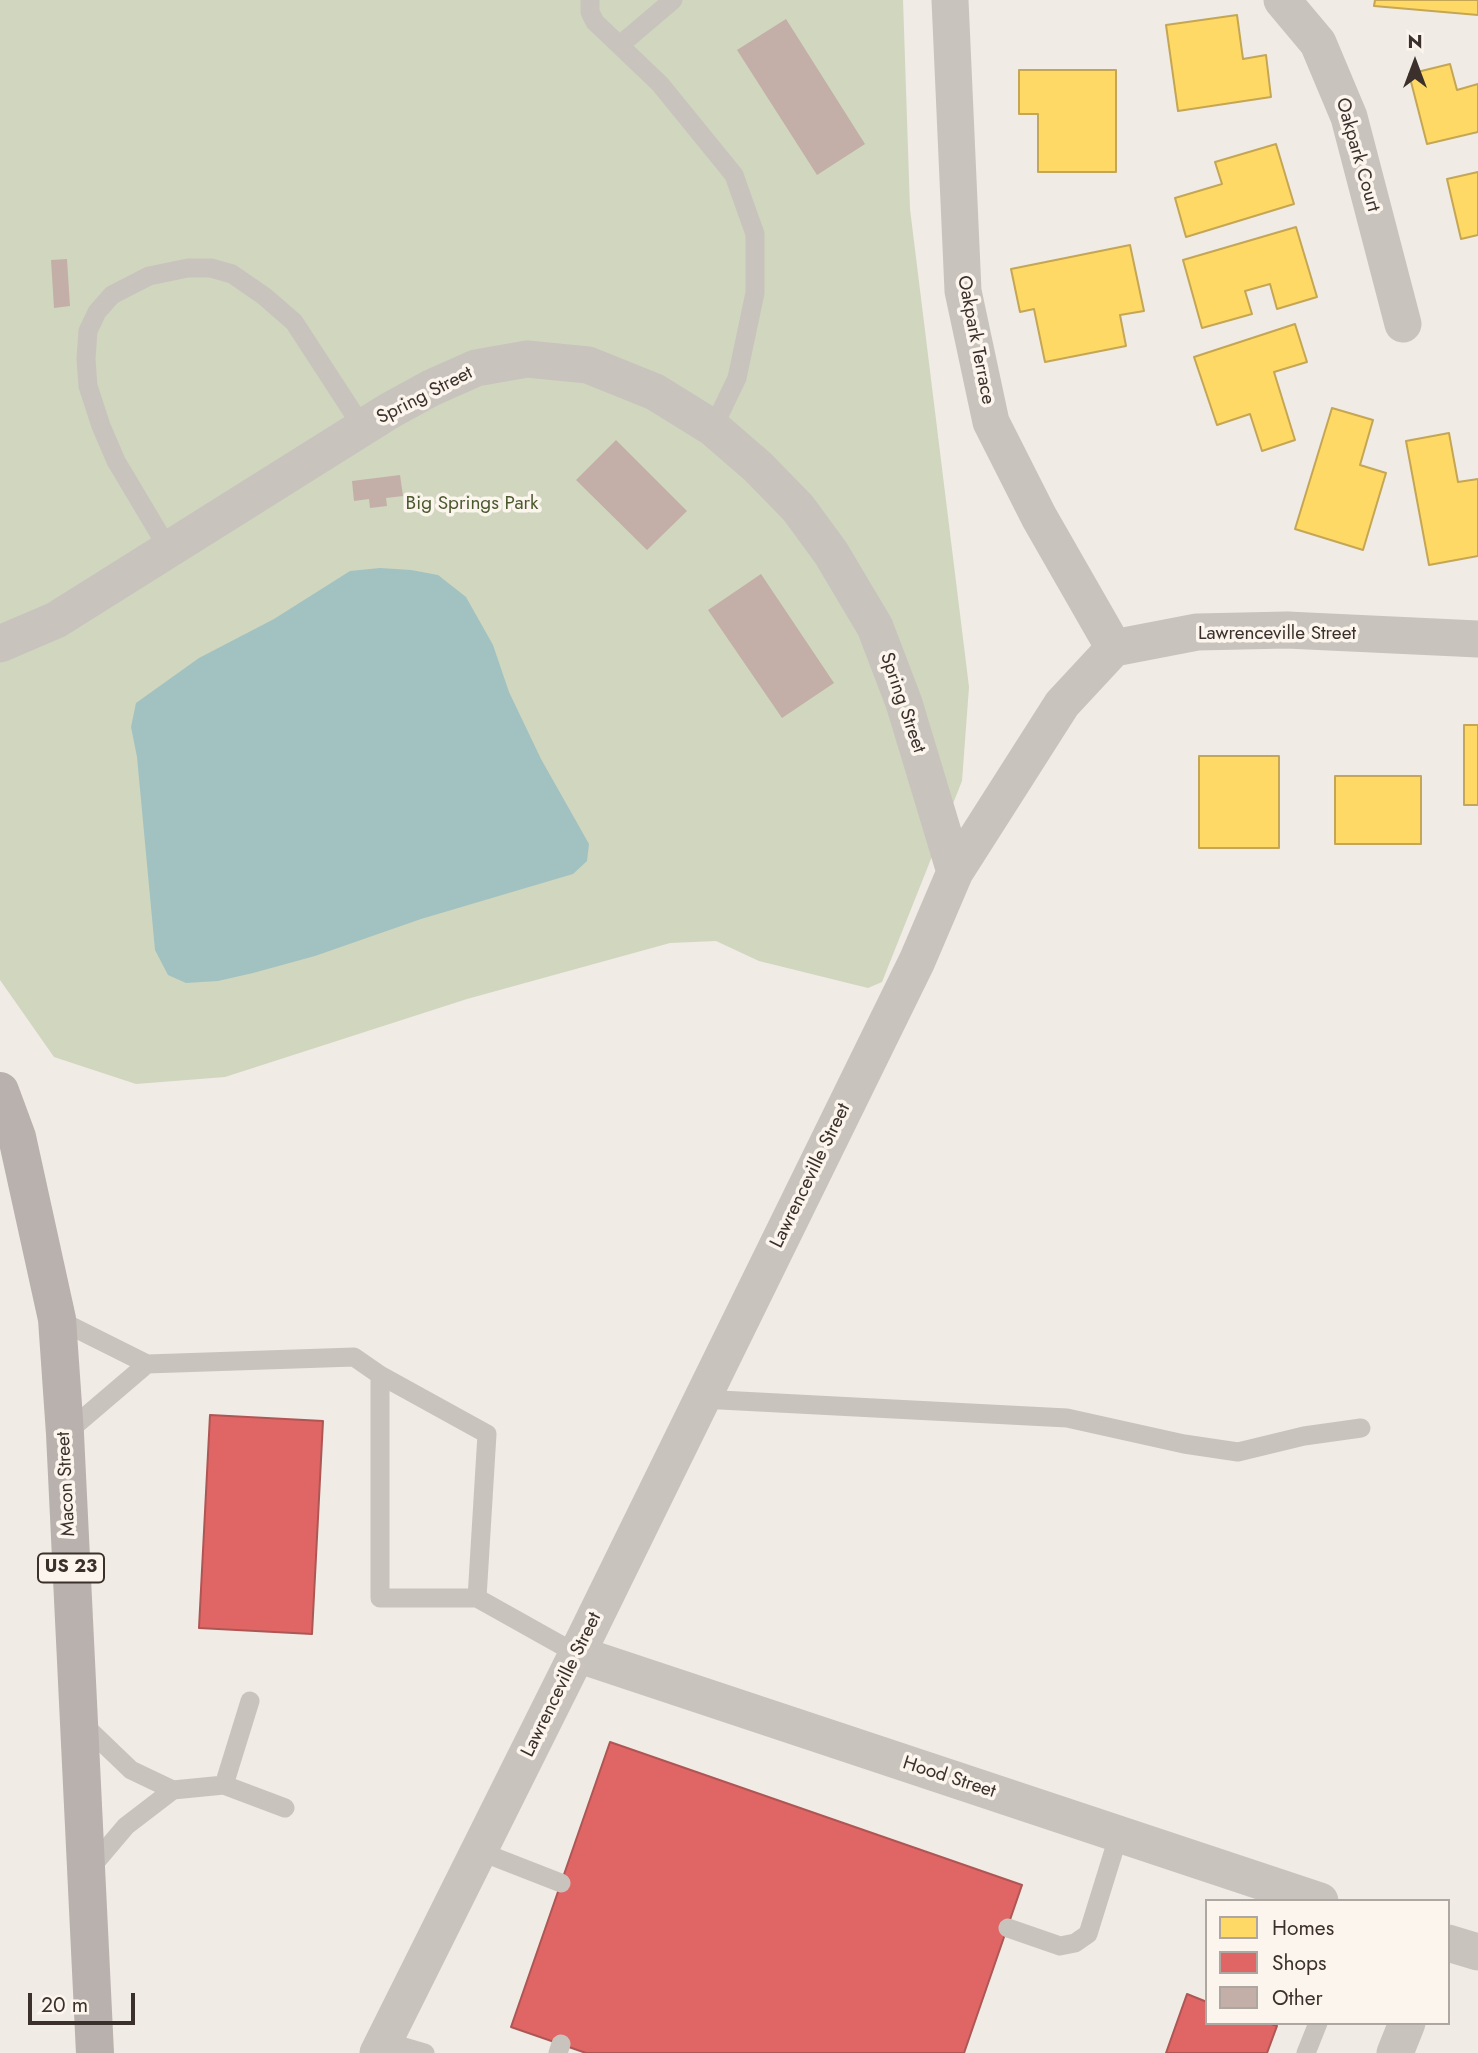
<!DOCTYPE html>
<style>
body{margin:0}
#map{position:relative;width:1478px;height:2053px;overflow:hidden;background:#f0ebe5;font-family:Jost,sans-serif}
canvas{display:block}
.legend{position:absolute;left:1205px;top:1899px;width:245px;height:126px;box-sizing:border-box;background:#fbf5ee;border:2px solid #aea6a0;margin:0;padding:9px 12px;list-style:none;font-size:21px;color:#3b302b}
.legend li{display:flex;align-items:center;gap:14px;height:35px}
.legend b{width:35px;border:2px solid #aea6a0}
.north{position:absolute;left:1380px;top:28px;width:70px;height:70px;-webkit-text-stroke:5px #fbf5ee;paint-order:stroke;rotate:0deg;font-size:19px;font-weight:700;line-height:28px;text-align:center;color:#3b302b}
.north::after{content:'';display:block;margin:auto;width:24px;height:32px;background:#3b302b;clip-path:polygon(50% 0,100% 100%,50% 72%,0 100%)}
.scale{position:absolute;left:28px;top:1993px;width:107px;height:32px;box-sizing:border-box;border:4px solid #3b302b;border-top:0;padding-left:9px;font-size:21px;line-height:24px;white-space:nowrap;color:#3b302b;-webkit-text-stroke:5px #fbf5ee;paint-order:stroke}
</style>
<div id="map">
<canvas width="1478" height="2053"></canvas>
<ul class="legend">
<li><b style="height:19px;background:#ffd966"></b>Homes</li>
<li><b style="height:19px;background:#e06666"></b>Shops</li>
<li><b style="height:19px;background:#c3afa7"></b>Other</li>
</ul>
<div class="north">N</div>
<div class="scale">20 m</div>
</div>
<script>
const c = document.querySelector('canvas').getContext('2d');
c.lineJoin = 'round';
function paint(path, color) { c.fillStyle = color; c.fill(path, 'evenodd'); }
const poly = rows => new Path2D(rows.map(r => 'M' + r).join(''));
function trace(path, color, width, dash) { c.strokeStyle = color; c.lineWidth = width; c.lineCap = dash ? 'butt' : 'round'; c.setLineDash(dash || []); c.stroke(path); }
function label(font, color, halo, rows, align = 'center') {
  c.font = font + ' Jost,sans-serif'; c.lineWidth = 7; c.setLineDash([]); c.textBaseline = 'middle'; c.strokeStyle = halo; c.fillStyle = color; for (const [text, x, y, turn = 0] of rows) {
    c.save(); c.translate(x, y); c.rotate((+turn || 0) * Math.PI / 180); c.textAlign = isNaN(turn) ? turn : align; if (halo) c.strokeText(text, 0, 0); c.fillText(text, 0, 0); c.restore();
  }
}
const green = poly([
 [0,0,903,0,910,209,969,687,962,781,882,982,868,988,759,961,716,941,670,943,467,999,225,1077,136,1084,54,1057,0,980]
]);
const water = poly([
 [380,568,411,570,438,575,466,597,493,645,509,692,541,759,589,844,587,861,573,874,421,919,315,956,253,973,218,981,186,983,168,975,155,950,137,757,131,727,136,703,199,658,274,619,350,571]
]);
const homes = poly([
 [1375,0,1478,0,1478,15,1374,6,1375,0],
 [1237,15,1243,59,1266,55,1271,97,1178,111,1166,25,1237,15],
 [1450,64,1457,90,1478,84,1478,132,1427,144,1409,74,1450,64],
 [1019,70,1116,70,1116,172,1038,172,1038,114,1019,114,1019,70],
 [1276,144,1294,204,1186,237,1175,198,1222,184,1215,162,1276,144],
 [1478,172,1478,235,1461,239,1447,179,1478,172],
 [1296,227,1317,297,1277,309,1270,284,1245,291,1252,314,1202,328,1183,260,1296,227],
 [1130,245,1144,311,1120,315,1126,346,1045,362,1034,309,1020,312,1011,269,1130,245],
 [1295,324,1307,362,1274,372,1295,440,1262,451,1250,414,1217,425,1194,357,1295,324],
 [1332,408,1373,420,1360,465,1386,473,1363,550,1295,529,1332,408],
 [1449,433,1458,482,1478,479,1478,556,1429,565,1406,441,1449,433],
 [1464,725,1478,725,1478,805,1464,805,1464,725],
 [1199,756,1279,756,1279,848,1199,848,1199,756],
 [1335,776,1421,776,1421,844,1335,844,1335,776]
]);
const shops = poly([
 [210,1415,323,1421,312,1634,199,1628,210,1415],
 [610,1742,1022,1885,964,2053,586,2053,511,2027,610,1742],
 [1187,1994,1207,2002,1207,2023,1268,2023,1277,2026,1267,2053,1166,2053,1187,1994]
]);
const building = poly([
 [786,19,865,144,817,175,737,50],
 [67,259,70,306,54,308,51,260],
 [616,440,687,511,647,550,576,480],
 [400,475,403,496,386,498,387,506,370,508,369,499,354,501,352,481],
 [761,574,834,683,782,718,708,610]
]);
const lane = poly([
 [590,0,590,12,595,22,660,84,734,175,755,234,755,293,737,378,713,428],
 [620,45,673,0],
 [169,550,116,461,101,426,88,386,86,359,88,331,97,312,112,295,149,276,188,268,211,268,232,274,264,296,294,322,363,428],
 [57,1319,147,1364,65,1434],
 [147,1364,354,1357,380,1375,380,1598,477,1598,487,1434,380,1375],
 [701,1399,1067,1418,1184,1444,1238,1452,1304,1436,1361,1428],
 [477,1598,577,1654],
 [82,1723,131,1770,173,1790],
 [224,1785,285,1808],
 [479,1851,561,1883],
 [87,1872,126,1826,173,1790,224,1785,250,1701],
 [1008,1928,1060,1946,1075,1943,1088,1934,1119,1834],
 [384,2041,425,2053],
 [558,2053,561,2044],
 [1306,2053,1318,2023]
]);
const street = poly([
 [950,0,963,291,991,422,1039,517,1114,648],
 [1282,0,1318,43,1349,117,1403,324],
 [0,644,56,620,389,411,431,388,476,368,527,359,588,365,655,392,713,428,758,467,798,508,831,553,875,627,904,703,955,872],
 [577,1654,1320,1901],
 [1448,1943,1478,1952],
 [378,2053,577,1654,917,961,955,872,1062,704,1114,648,1197,632,1287,630,1478,639],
 [1395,2053,1407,2023]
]);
const primary = poly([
 [0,1091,17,1137,57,1319,65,1434,95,2053]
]);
const shields = [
 [71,1568,66]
];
const shieldNames = [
 ["US 23",71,1568]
];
const streetNames = [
 ["Oakpark Court",1357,155,74],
 ["Oakpark Terrace",975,340,79],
 ["Spring Street",425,396,-27],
 ["Lawrenceville Street",1277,634],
 ["Spring Street",902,703,71],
 ["Lawrenceville Street",811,1176,-64],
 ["Macon Street",67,1484,-93],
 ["Lawrenceville Street",562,1685,-64],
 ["Hood Street",949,1778,18]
];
const parkNames = [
 ["Big Springs Park",472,504]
];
paint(green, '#d1d6bf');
paint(water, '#a1c2c1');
paint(homes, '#ffd966');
trace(homes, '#c4a654', 2);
paint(shops, '#e06666');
trace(shops, '#ae5654', 2);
paint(building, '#c3afa7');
trace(lane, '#c9c3be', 19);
trace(street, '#c9c3be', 37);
trace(primary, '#b8b1ad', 38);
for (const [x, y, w] of shields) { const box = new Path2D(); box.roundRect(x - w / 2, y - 14.5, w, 29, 5); c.fillStyle = '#fbf5ee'; c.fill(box); trace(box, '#3b302b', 2); }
label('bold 18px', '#3b302b', null, shieldNames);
label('19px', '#3b302b', '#fbf5ee', streetNames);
label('19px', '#4a5a2e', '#fbf5ee', parkNames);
</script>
